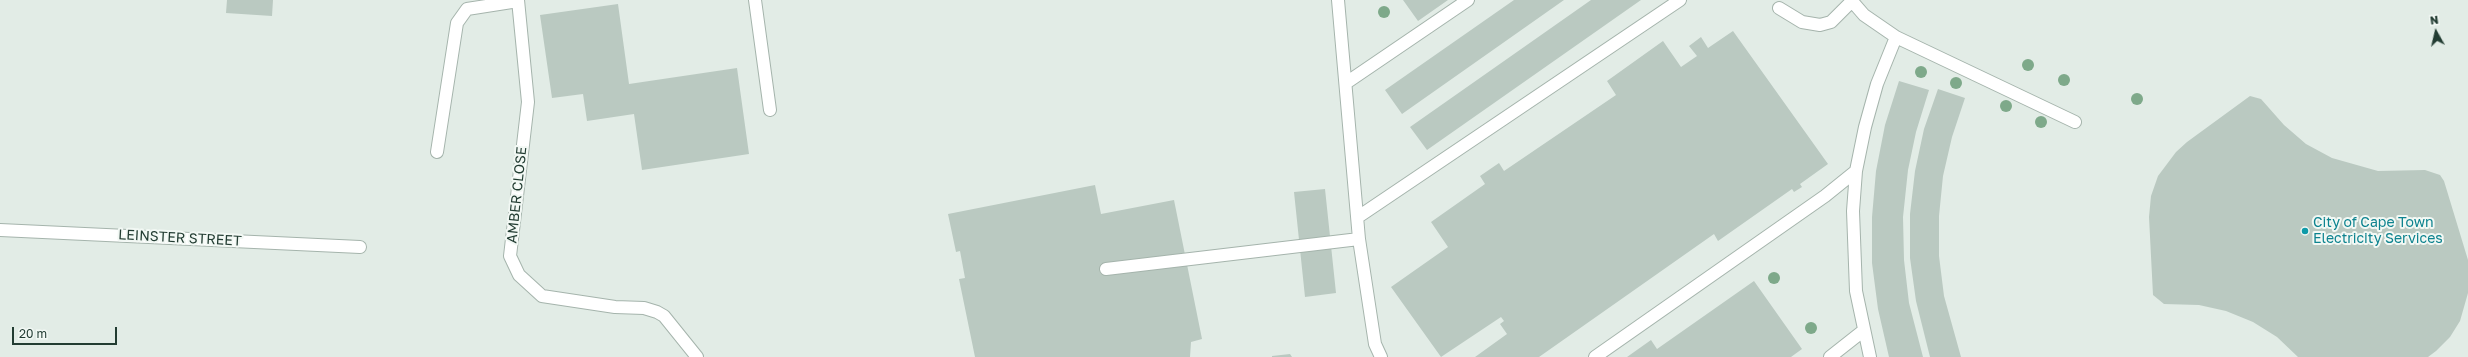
<!DOCTYPE html>
<style>
body{margin:0}
#map{position:relative;width:2468px;height:357px;overflow:hidden;background:#e2ece6;font-family:"Golos Text",sans-serif}
canvas{display:block}
.north{position:absolute;left:2416px;top:12px;width:40px;height:40px;-webkit-text-stroke:3px #f2f8f4;paint-order:stroke;rotate:352deg;font-size:11px;font-weight:700;line-height:16px;text-align:center;color:#223c32}
.north::after{content:'';display:block;margin:auto;width:14px;height:18px;background:#223c32;clip-path:polygon(50% 0,100% 100%,50% 72%,0 100%)}
.scale{position:absolute;left:12px;top:327px;width:105px;height:18px;box-sizing:border-box;border:2px solid #223c32;border-top:0;padding-left:5px;font-size:12px;line-height:14px;white-space:nowrap;color:#223c32;-webkit-text-stroke:3px #f2f8f4;paint-order:stroke}
</style>
<div id="map">
<canvas width="2468" height="357"></canvas>
<div class="north">N</div>
<div class="scale">20 m</div>
</div>
<script>
const c = document.querySelector('canvas').getContext('2d');
c.lineJoin = 'round';
function paint(path, color) { c.fillStyle = color; c.fill(path, 'evenodd'); }
const poly = rows => new Path2D(rows.map(r => 'M' + r).join(''));
function trace(path, color, width, dash) { c.strokeStyle = color; c.lineWidth = width; c.lineCap = dash ? 'butt' : 'round'; c.setLineDash(dash || []); c.stroke(path); }
function label(font, color, halo, rows, align = 'center') {
  c.font = font + ' "Golos Text",sans-serif'; c.lineWidth = 4; c.setLineDash([]); c.textBaseline = 'middle'; c.strokeStyle = halo; c.fillStyle = color; for (const [text, x, y, turn = 0] of rows) {
    c.save(); c.translate(x, y); c.rotate((+turn || 0) * Math.PI / 180); c.textAlign = isNaN(turn) ? turn : align; if (halo) c.strokeText(text, 0, 0); c.fillText(text, 0, 0); c.restore();
  }
}
const building = poly([
 [227,0,273,0,272,16,226,13],
 [1403,0,1448,0,1418,21],
 [1514,0,1564,0,1402,114,1385,90],
 [1591,0,1641,0,1427,150,1410,127],
 [618,4,629,84,737,68,749,154,642,170,634,114,587,121,583,94,552,98,540,15],
 [1733,31,1828,164,1800,184,1802,187,1794,192,1792,189,1718,241,1714,234,1539,357,1475,357,1507,334,1500,324,1504,321,1501,317,1441,357,1391,287,1448,247,1431,222,1485,184,1480,176,1499,163,1504,171,1616,95,1607,81,1663,41,1681,67,1697,56,1689,46,1701,37,1708,48],
 [1899,81,1929,90,1916,132,1908,170,1903,217,1904,260,1909,303,1923,357,1889,357,1878,309,1872,263,1872,217,1876,171,1885,125],
 [1938,89,1965,98,1952,137,1943,176,1939,216,1939,256,1944,296,1961,357,1930,357,1916,301,1910,258,1910,214,1915,171,1924,129],
 [2250,96,2261,99,2284,125,2306,144,2332,158,2378,171,2425,170,2440,175,2444,181,2468,260,2468,293,2460,321,2450,337,2436,351,2428,357,2298,357,2277,337,2253,322,2226,311,2199,305,2164,304,2153,295,2149,217,2151,196,2158,176,2176,152,2187,142],
 [1095,185,1101,214,1174,200,1202,339,1191,342,1190,357,975,357,959,279,965,278,960,251,956,252,948,214],
 [1325,189,1336,293,1305,297,1294,192],
 [1754,281,1802,349,1791,357,1627,357,1651,340,1657,349],
 [1290,354,1292,357,1272,357,1272,356]
]);
const service = poly([
 [518,0,528,102,510,256,519,275,542,296,615,307,644,308,657,312,664,316,697,357],
 [755,0,770,110],
 [1338,0,1359,239,1375,344,1381,357],
 [1851,0,1864,15,1896,37,2075,122],
 [1779,8,1802,22,1820,25,1831,22,1852,1],
 [1346,83,1468,0],
 [437,152,457,23,467,9,518,1],
 [1358,217,1680,0],
 [1106,269,1359,239],
 [1595,357,1825,196,1856,171],
 [1830,357,1863,331],
 [1870,357,1856,291,1853,211,1856,171,1865,127,1877,84,1896,37]
]);
const minor = poly([
 [0,230,360,247]
]);
const trees = [
 [1384,12],
 [2028,65],
 [1921,72],
 [2064,80],
 [1956,83],
 [2137,99],
 [2006,106],
 [2041,122],
 [1774,278],
 [1811,328]
];
const markers = [
 [2305,231,4,"#0f9aa8"]
];
const streetNames = [
 ["AMBER CLOSE",517,195,-84],
 ["LEINSTER STREET",180,238,3]
];
const cultureNames = [
 ["City of Cape Town",2313,223],
 ["Electricity Services",2313,239]
];
paint(building, '#bac9c1');
trace(service, '#a5b4ac', 14);
trace(minor, '#a5b4ac', 14);
trace(service, '#fff', 12);
trace(minor, '#fff', 12);
c.fillStyle = '#7ea98a';
for (const [x, y] of trees) { c.beginPath(); c.arc(x, y, 6, 0, 2 * Math.PI); c.fill(); }
for (const [x, y, r, color] of markers) { const dot = new Path2D(); dot.arc(x, y, r, 0, 2 * Math.PI); c.fillStyle = color; c.fill(dot); trace(dot, '#f2f8f4', 1.5); }
label('14px', '#223c32', '#f2f8f4', streetNames);
label('14px', '#0d838f', '#f2f8f4', cultureNames, 'left');
</script>
